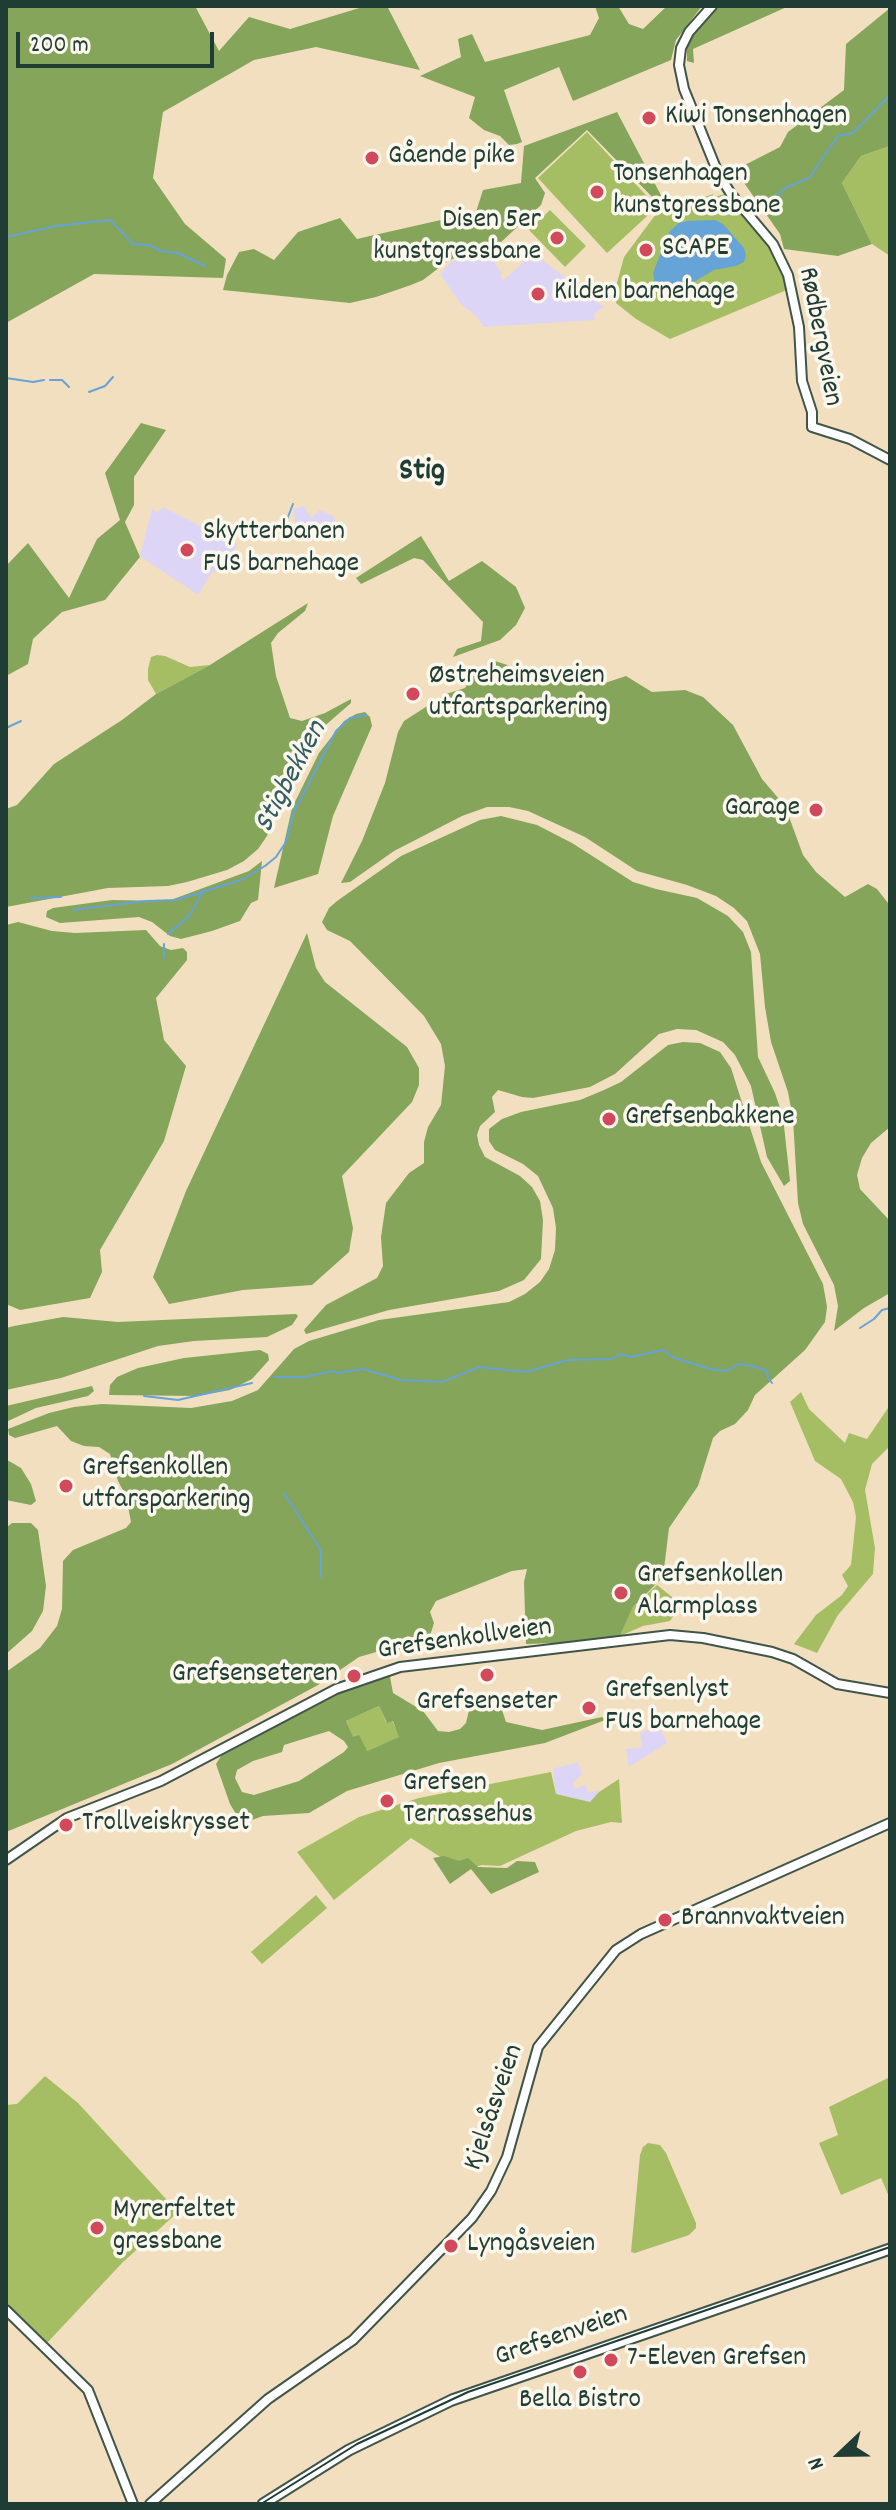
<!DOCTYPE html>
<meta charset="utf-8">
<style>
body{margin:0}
#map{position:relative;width:896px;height:2510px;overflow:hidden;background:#f2dfc0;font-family:Dekko,sans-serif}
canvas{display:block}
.frame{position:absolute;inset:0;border:8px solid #1f3d34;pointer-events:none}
.north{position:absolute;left:800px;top:2414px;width:80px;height:80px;-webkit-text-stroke:6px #fbf7ec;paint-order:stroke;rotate:248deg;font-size:22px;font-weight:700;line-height:32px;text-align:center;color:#1f3d34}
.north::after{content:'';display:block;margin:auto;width:28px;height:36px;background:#1f3d34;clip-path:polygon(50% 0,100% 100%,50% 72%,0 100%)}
.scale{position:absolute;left:16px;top:32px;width:198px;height:36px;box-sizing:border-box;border:4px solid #1f3d34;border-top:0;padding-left:10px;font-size:24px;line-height:28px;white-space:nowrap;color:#1f3d34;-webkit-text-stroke:6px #fbf7ec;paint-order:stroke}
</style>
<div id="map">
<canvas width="896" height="2510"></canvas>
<div class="frame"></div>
<div class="north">N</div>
<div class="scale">200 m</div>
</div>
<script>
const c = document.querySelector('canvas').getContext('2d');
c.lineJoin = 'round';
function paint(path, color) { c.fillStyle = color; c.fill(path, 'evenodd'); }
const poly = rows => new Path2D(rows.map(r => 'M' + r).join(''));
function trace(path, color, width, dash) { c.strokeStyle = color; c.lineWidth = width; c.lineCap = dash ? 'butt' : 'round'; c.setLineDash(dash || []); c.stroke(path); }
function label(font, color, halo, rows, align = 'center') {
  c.font = font + ' Dekko,sans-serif'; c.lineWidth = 7; c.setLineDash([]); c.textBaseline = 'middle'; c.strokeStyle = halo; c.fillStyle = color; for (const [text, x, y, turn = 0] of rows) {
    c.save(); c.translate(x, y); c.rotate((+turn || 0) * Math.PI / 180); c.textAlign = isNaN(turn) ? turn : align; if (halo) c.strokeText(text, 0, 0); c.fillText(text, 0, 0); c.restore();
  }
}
const built = poly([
 [499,248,503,252,495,264,502,273,500,277,504,280,533,253,604,307,594,314,595,320,484,327,477,317,461,304,440,274,451,262],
 [304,506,311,518,320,510,333,516,338,525,336,536,309,542,295,524,294,509],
 [163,507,237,545,220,571,212,572,198,595,140,556,152,509,158,512],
 [659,1726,667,1743,629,1767,626,1749,642,1747,640,1733],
 [578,1762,582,1774,573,1783,574,1789,586,1785,588,1793,598,1790,599,1792,590,1802,556,1794,553,1769]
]);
const green = poly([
 [587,132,657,207,607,253,538,178],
 [890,146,890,256,872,244,842,183,861,156],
 [713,194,714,197,725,194,769,246,780,265,789,289,670,339,636,319,616,303,617,283,624,257,656,214],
 [550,210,586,246,565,267,529,230],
 [157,655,165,656,190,667,210,665,156,694,148,680,148,669,151,657],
 [801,1392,809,1409,845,1443,849,1433,867,1439,890,1405,890,1446,872,1464,865,1490,875,1548,873,1574,838,1615,817,1653,794,1644,816,1615,842,1595,848,1586,842,1575,851,1565,856,1517,853,1502,841,1479,815,1461,790,1402],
 [657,1585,672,1597,675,1606,676,1612,670,1621,643,1626,620,1636,633,1607],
 [379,1706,386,1722,392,1720,400,1737,367,1751,353,1738,346,1721],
 [551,1772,556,1794,590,1802,599,1792,619,1779,622,1823,611,1822,576,1831,500,1866,482,1865,462,1871,411,1838,334,1900,297,1852,359,1817,419,1798],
 [316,1895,327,1908,262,1964,251,1952],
 [45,2076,78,2103,178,2212,123,2262,47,2343,6,2303,6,2105,17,2104],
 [890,2077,890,2199,881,2178,841,2195,819,2143,838,2135,829,2107],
 [648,2143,660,2145,666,2153,696,2223,696,2228,689,2235,635,2253,631,2252,640,2155,643,2147]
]);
const forest = poly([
 [6,6,195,6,219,51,249,17,290,29,366,6,387,6,420,70,316,47,254,60,163,112,153,178,185,224,226,259,223,278,94,274,6,323],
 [595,6,618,6,629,24,643,29,667,6,702,6,676,40,671,60,573,101,559,67,504,90,522,142,517,144,509,145,500,136,484,130,469,118,475,97,420,76,461,57,458,39,472,34,485,62,590,35,599,18],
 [718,6,789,6,693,49,694,63,687,61,687,47,694,33],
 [890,8,890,146,861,156,842,183,872,244,838,256,784,249,780,234,735,170,780,147,788,132,844,90,846,44],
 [617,112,664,201,659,204,587,130,535,178,545,193,541,205,499,244,449,260,423,280,411,285,376,297,350,303,223,290,227,275,239,252,254,249,274,260,298,232,340,218,357,239,476,212,483,190,521,183,524,146],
 [141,423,166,430,134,477,134,505,125,522,140,557,105,600,62,612,33,639,28,664,6,676,6,566,28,543,69,598,97,539,120,520,105,473],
 [421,536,449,581,482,561,516,587,525,608,516,625,500,640,453,657,457,649,481,641,483,622,423,560,414,558,361,584,356,578],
 [308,603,305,611,278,633,271,643,276,676,290,718,302,721,325,713,351,699,351,703,313,736,285,787,267,836,258,849,244,861,227,870,187,882,168,886,108,888,6,907,6,809,17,805,54,764,122,720,156,694,210,665],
 [495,661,532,673,569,678,586,685,605,683,626,676,652,692,685,690,703,697,733,725,762,779,785,806,803,855,816,872,845,897,868,884,877,889,888,903,890,914,890,1127,871,1143,862,1158,857,1175,860,1189,890,1221,890,1293,864,1308,834,1331,838,1306,834,1285,803,1224,798,1203,793,1119,788,1092,771,1042,765,1007,760,954,747,921,734,908,716,896,687,885,637,871,585,837,528,811,509,807,487,807,462,816,394,851,350,882,341,883,362,841,385,783,398,732,404,721,446,694,465,688,475,673],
 [365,712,370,717,372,726,333,816,318,874,274,888,292,808,319,753,344,721,356,714],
 [501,816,537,825,572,843,633,882,656,889,697,898,728,916,743,932,751,952,758,1057,775,1093,783,1117,790,1181,784,1186,767,1157,751,1086,735,1055,723,1042,696,1030,677,1029,659,1034,615,1074,590,1087,533,1098,522,1097,498,1090,492,1097,495,1112,480,1126,477,1135,479,1145,485,1157,520,1176,532,1187,540,1201,543,1220,541,1259,524,1280,499,1291,389,1310,306,1334,304,1330,326,1305,377,1278,383,1266,381,1237,386,1203,409,1173,424,1163,424,1142,428,1127,441,1105,445,1066,441,1044,424,1016,350,941,327,930,322,922,329,908,337,901,401,856,480,820],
 [262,861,258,900,251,903,240,921,212,931,181,939,170,936,152,922,139,917,60,923,46,917,47,911,53,908,112,900,168,901,249,871],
 [18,922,52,931,75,933,146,930,160,946,171,950,183,948,187,952,187,960,156,998,164,1040,186,1066,164,1141,100,1250,102,1272,90,1298,20,1310,6,1304,6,925],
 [307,933,316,968,325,982,407,1047,419,1068,419,1085,412,1102,342,1176,353,1228,349,1252,312,1285,243,1290,169,1304,153,1277,186,1191],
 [683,1042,700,1043,720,1052,731,1068,761,1162,823,1284,827,1307,825,1322,805,1350,755,1395,748,1410,735,1424,720,1431,713,1438,698,1486,669,1528,663,1577,633,1607,620,1636,584,1642,526,1644,524,1582,527,1569,512,1571,436,1601,430,1612,434,1623,429,1639,419,1649,383,1650,359,1657,318,1685,172,1764,6,1832,6,1672,40,1648,57,1626,62,1609,63,1561,73,1550,126,1528,131,1522,126,1496,118,1481,110,1454,99,1447,84,1446,71,1441,57,1426,15,1438,9,1435,8,1429,49,1413,74,1407,102,1404,191,1408,232,1401,258,1390,294,1349,309,1341,379,1320,509,1302,525,1294,540,1282,549,1269,555,1250,556,1228,553,1208,538,1176,523,1164,495,1150,489,1141,489,1129,502,1119,521,1112,580,1100,604,1090,621,1082,668,1045],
 [296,1314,298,1316,292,1325,267,1337,194,1341,158,1346,61,1378,6,1390,6,1328,14,1326,63,1317,118,1322],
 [260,1350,268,1354,269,1360,252,1379,230,1390,198,1396,109,1395,110,1385,117,1377,138,1368,184,1358],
 [92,1386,94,1391,88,1396,36,1408,6,1422,6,1406],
 [9,1461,21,1468,31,1484,36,1501,31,1505,6,1500,6,1462],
 [12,1523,31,1523,38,1530,46,1586,43,1611,32,1631,6,1654,6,1528],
 [389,1671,393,1693,423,1711,438,1731,449,1732,460,1729,466,1723,470,1706,497,1695,506,1722,542,1730,602,1717,605,1720,545,1743,439,1763,347,1791,309,1813,263,1816,252,1820,239,1819,230,1804,216,1764,221,1756,339,1692],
 [379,1706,387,1723,393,1721,399,1737,367,1751,359,1735,353,1737,346,1721],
 [329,1731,344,1741,348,1747,344,1752,299,1781,254,1795,242,1792,235,1778,237,1770,253,1761,282,1752,284,1745],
 [444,1856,459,1861,468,1858,478,1867,507,1868,517,1861,535,1862,539,1872,491,1894,471,1869,450,1884,433,1858]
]);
const water = poly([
 [715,220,723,224,744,248,746,255,744,262,736,266,714,270,680,290,669,292,659,288,655,284,653,273,669,232,679,223,687,221]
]);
const stream = poly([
 [773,199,787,187,809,178,838,136,853,133,890,95],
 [6,237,56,226,110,220,133,244,149,245,161,251,178,253,205,266],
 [6,378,33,382,44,380],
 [50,380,62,380,69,387],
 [89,392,105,386,113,377],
 [286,522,293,504],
 [6,728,21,721],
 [31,898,61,897],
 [73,910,146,901,176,900,241,880,265,866,276,857,286,842,293,814,336,731,350,718,366,715],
 [168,934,189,916,204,890],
 [164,944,164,958],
 [860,1328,874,1319,882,1310,890,1308],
 [274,1377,305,1377,332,1371,338,1373,363,1369,401,1380,442,1382,479,1367,526,1372,568,1360,612,1359,620,1354,631,1357,663,1350,672,1357,710,1369,727,1371,738,1364,752,1366,767,1371,768,1378,772,1383],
 [144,1396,178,1400,252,1383],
 [284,1493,317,1544,321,1552,321,1577]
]);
const tertiary = poly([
 [712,6,689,32,681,48,679,65,684,89,718,173,731,194,773,244,788,275,799,327,802,381,812,412,812,427,850,439,890,460],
 [6,1860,67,1818,161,1781,336,1689,400,1667,670,1635,703,1638,772,1652,793,1659,837,1684,890,1693],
 [6,2310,88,2390,133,2504],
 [150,2504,268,2399,353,2340,472,2218,491,2191,507,2157,538,2047,616,1950,641,1934,890,1823]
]);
const secondary = poly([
 [263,2504,349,2450,452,2400,890,2249]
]);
const tram = poly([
 [261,2504,357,2444,468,2392,890,2247]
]);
const markers = [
 [649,118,8,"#d1495b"],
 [372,158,8,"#d1495b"],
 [597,192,8,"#d1495b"],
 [557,238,8,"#d1495b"],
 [646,250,8,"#d1495b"],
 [538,294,8,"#d1495b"],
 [187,550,8,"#d1495b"],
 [413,694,8,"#d1495b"],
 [816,810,8,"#d1495b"],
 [609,1119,8,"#d1495b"],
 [66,1486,8,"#d1495b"],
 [621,1593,8,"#d1495b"],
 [487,1675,8,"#d1495b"],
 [354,1676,8,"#d1495b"],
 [589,1708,8,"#d1495b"],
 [387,1801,8,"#d1495b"],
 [66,1825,8,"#d1495b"],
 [665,1920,8,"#d1495b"],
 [97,2228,8,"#d1495b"],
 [451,2246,8,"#d1495b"],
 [611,2360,8,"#d1495b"],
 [580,2372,8,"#d1495b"]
];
const poiNames = [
 ["Kiwi Tonsenhagen",665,118],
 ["Gående pike",388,158],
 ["Tonsenhagen",613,176],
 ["kunstgressbane",613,208],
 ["Disen 5er",541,222,"right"],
 ["kunstgressbane",541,254,"right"],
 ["SCAPE",662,250],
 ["Kilden barnehage",554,294],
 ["Skytterbanen",203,534],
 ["FUS barnehage",203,566],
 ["Østreheimsveien",429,678],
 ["utfartsparkering",429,710],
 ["Garage",800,810,"right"],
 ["Grefsenbakkene",625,1119],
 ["Grefsenkollen",82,1470],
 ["utfarsparkering",82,1502],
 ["Grefsenkollen",637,1577],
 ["Alarmplass",637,1609],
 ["Grefsenseteren",338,1676,"right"],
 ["Grefsenlyst",605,1692],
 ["FUS barnehage",605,1724],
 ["Grefsenseter",487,1704,"center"],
 ["Grefsen",403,1785],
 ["Terrassehus",403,1817],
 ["Trollveiskrysset",82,1825],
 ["Brannvaktveien",681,1920],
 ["Myrerfeltet",113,2212],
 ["gressbane",113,2244],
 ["Lyngåsveien",467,2246],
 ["7-Eleven Grefsen",627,2360],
 ["Bella Bistro",580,2402,"center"]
];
const streetNames = [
 ["Rødbergveien",818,337,79],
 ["Grefsenkollveien",465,1641,-8],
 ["Kjelsåsveien",496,2108,-71],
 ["Grefsenveien",562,2338,-19]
];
const waterNames = [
 ["Stigbekken",293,778,-62]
];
const quarterNames = [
 ["Stig",422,474]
];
paint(built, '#dcd5f6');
paint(green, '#a5be64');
paint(forest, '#84a55a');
paint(water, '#66a3d7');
trace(stream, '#66a3d7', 2);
trace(tertiary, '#3f5549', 12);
trace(secondary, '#3f5549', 13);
trace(tertiary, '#fff', 8);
trace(secondary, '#fff', 9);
trace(tram, '#1f3d34', 2);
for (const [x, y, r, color] of markers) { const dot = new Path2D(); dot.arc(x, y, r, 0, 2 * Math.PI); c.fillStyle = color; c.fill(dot); trace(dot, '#fbf7ec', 3); }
label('28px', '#1f3d34', '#fbf7ec', poiNames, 'left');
label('28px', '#1f3d34', '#fbf7ec', streetNames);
label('italic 30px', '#345c65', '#fbf7ec', waterNames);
label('bold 32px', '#1f3d34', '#fbf7ec', quarterNames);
</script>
